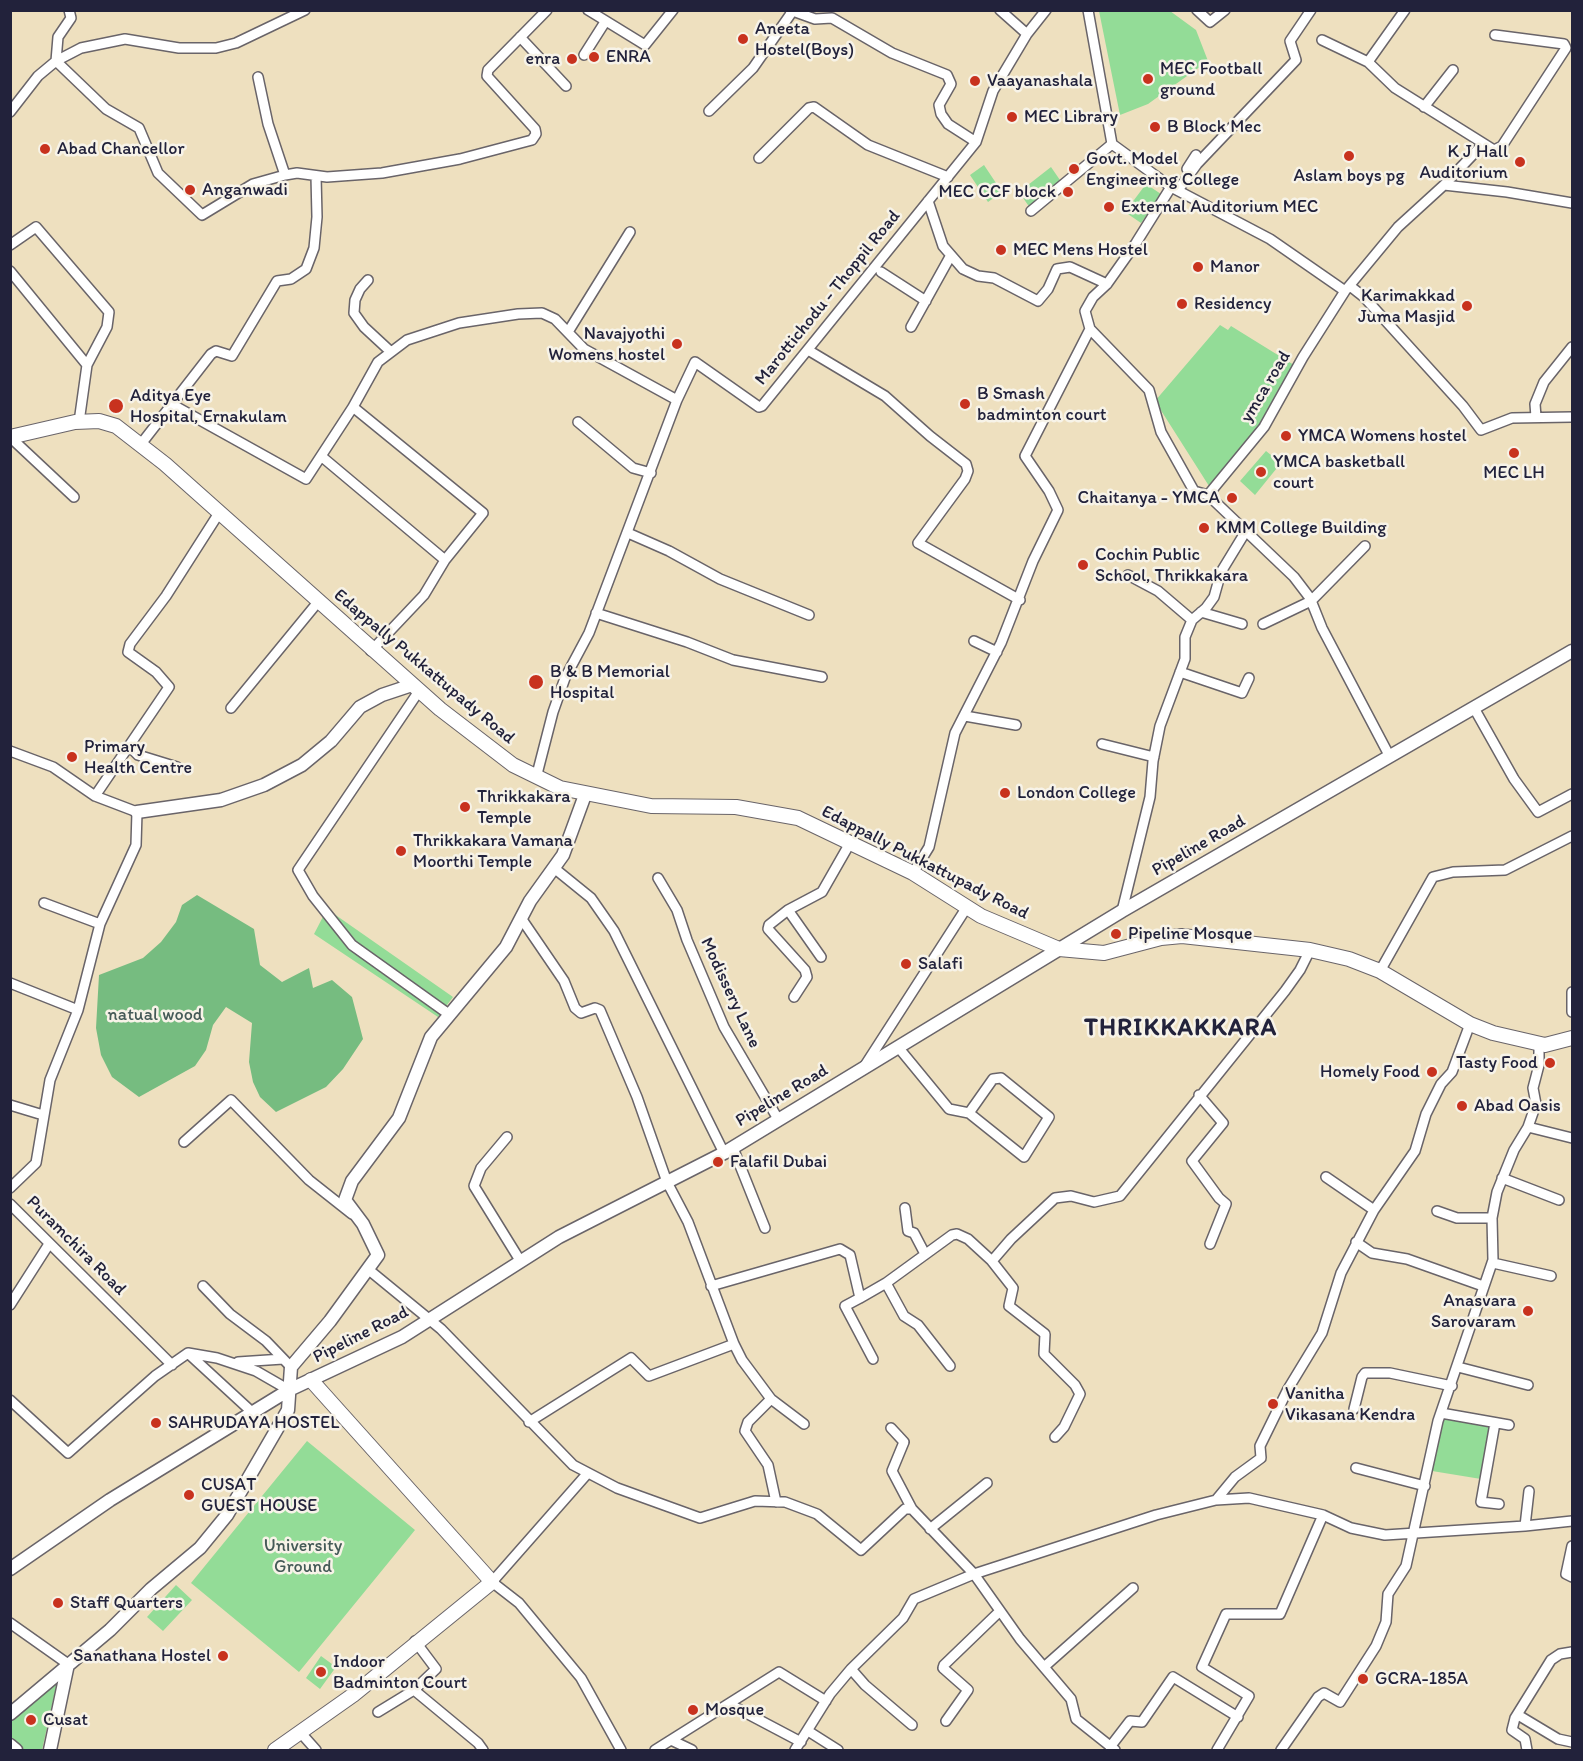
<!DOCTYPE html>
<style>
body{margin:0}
#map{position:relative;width:1583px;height:1761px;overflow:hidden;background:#eee0bf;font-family:Itim,sans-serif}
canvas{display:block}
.frame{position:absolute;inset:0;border:12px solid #22223b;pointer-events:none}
</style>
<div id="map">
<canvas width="1583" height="1761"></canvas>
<div class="frame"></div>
</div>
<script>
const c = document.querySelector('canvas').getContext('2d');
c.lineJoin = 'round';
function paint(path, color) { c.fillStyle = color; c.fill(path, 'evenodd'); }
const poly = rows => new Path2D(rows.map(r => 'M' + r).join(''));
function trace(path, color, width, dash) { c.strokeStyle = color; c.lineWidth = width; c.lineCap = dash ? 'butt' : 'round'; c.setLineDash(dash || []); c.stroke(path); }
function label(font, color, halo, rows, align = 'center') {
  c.font = font + ' Itim,sans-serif'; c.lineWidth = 5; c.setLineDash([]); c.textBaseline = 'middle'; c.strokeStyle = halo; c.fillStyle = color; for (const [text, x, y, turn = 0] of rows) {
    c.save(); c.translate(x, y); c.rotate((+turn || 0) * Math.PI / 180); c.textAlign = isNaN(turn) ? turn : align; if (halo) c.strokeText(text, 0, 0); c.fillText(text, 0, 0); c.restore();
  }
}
const green = poly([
 [1099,11,1170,11,1196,30,1208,61,1148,104,1120,115],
 [984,165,1002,192,988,202,970,175],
 [1051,167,1062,183,1030,208,1019,192],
 [1146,184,1161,194,1141,223,1125,212],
 [1220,325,1228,330,1231,326,1294,365,1270,412,1209,486,1155,401],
 [1266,451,1281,463,1255,495,1240,481],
 [327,909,453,997,438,1017,314,934],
 [1443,1415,1492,1425,1481,1479,1432,1471],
 [307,1441,415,1530,299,1672,191,1583],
 [176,1585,192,1600,163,1631,147,1617],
 [321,1656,336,1667,320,1689,306,1678],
 [57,1682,42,1750,22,1750,11,1739,10,1722]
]);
const forest = poly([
 [197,895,254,929,260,965,282,982,309,968,313,988,332,980,352,997,363,1039,343,1069,326,1087,276,1112,260,1097,253,1082,249,1062,252,1023,226,1007,213,1025,206,1050,195,1066,139,1097,112,1077,101,1055,96,1028,99,975,143,958,161,942,176,922,182,905]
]);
const minor = poly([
 [69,10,71,18,58,37,56,61,106,109,139,128,158,173,202,215,253,184,285,175,297,173,327,177,382,173,460,159,532,140,536,134,535,129,487,76,488,70,547,10],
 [588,10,645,45,673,10],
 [790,10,815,19,832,18,892,53,947,75,951,84,939,105,941,114,948,124,976,142],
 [1000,10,1027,34],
 [1088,10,1112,144,1171,187,1270,239,1345,291],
 [1197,10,1210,22,1225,10],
 [520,37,566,86],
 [1322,40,1368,62,1395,88,1494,150,1502,146,1566,48,1564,44,1495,35],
 [584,55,605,22],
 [1368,62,1405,10],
 [258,77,268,124,285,175],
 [1424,107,1453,70],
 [709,111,753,68,792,12],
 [10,112,38,76,56,61,81,48,125,39,179,48,216,48,236,43,305,10],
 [759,158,809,108,814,107,868,145,948,177],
 [1187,169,1196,155],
 [1444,185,1483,144],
 [1178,190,1197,164,1296,60,1290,41,1311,10],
 [928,201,943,246,963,269,978,276,994,278,1038,301,1048,289,1057,269,1070,267,1107,284],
 [1031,211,1112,144],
 [10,245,36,227,109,312,107,327,87,365,79,422],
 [10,271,87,365],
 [881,272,926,301],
 [368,280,360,289,355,300,354,313,364,327,391,352],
 [1350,286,1364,297,1463,406,1481,430,1512,418,1572,417],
 [911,327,951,255],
 [1090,329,1149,390,1161,432,1194,491,1208,495,1294,577,1310,598,1322,628,1390,757],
 [568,332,630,232],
 [808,350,885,396,930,436,966,464,968,471,965,479,918,543,1020,600],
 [173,405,306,479,353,407,483,513,445,560],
 [353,407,378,362,407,340,459,323,518,314,542,313,555,319,584,349,677,400],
 [1536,417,1535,404,1544,382,1572,347],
 [578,422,633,468,651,473],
 [10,437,74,497],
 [141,444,211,354,216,351,232,356,277,281,291,279,306,269,314,248,317,217,316,176],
 [321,456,445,560,424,595,371,651],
 [1208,495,1264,427,1303,357,1345,291,1398,227,1444,185,1507,192,1572,203],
 [628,533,669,551,720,579,809,615],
 [1128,575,1158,591,1192,620],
 [1201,612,1242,624],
 [596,613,687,642,733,660,822,677],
 [1263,624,1311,601,1365,546],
 [974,641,997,652],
 [1180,672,1242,693,1249,678],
 [419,691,298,870,313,896,352,945,450,1015],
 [231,708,318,602],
 [1474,708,1514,779,1538,812,1572,794],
 [965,716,1016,725],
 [1102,744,1154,757],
 [129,746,138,755,177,767],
 [10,751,53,767,95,796,137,812,136,845,100,924,78,1010,50,1080,36,1163,10,1188],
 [536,778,553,712,565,678,589,633,677,400,695,362,759,407,762,406,976,142,993,91,1027,34,1046,10],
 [95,796,169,687,156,672,128,652,130,644,166,596,219,513],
 [554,868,591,898,614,931,724,1153],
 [913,873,929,847,955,733,1001,643,1033,561,1058,510,1049,491,1025,456,1090,329,1085,311,1093,297,1107,284,1136,243,1171,187],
 [658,878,677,910,687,940,724,1027,778,1119],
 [44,903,100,924],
 [788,910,769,925,768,929,805,970,807,977,794,997],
 [1122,911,1150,797,1153,761,1160,726,1185,659,1185,637,1192,620,1206,608,1214,597,1221,572,1246,531],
 [521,918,564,981,575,1008,581,1013,595,1008,600,1010,637,1097,667,1182,688,1222,734,1344,742,1360,771,1399,804,1424],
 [821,957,788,910,822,892,850,843],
 [1380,971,1433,877,1453,872,1505,870,1572,836],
 [10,983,78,1010],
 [1572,992,1572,1012],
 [898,1047,949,1109,969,1113,1024,1157,1049,1117,1001,1078,993,1079,969,1113],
 [864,1067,967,907],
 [1199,1095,1223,1123,1192,1161,1219,1198,1226,1204,1210,1244],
 [10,1105,43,1115],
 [1528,1127,1572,1138],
 [507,1137,481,1168,474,1186,521,1262],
 [184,1142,231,1100,309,1180,352,1214],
 [733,1148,765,1228],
 [1326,1177,1374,1210],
 [1502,1178,1559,1200],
 [10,1204,172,1365],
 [905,1208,908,1231,914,1233,925,1254],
 [1437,1211,1457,1218,1492,1218],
 [1356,1242,1372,1253,1407,1259,1483,1286],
 [991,1260,1013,1288,1009,1306,1045,1334,1044,1354,1075,1385,1080,1394,1064,1427,1055,1437],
 [1493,1263,1551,1276],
 [369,1270,441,1329,573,1465,617,1488,700,1518,755,1501,785,1502,817,1514,861,1550,905,1509,912,1509,974,1574,1020,1639,1071,1699,1076,1719,1115,1750],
 [886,1283,952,1235,957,1234,968,1239,992,1261,1011,1239,1055,1198,1071,1196,1094,1202,1120,1196,1285,991,1300,970,1310,950],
 [203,1286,230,1314,266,1341,291,1367],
 [711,1286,840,1249,850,1255,860,1298,886,1283,904,1316,918,1325,950,1366],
 [860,1298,845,1306,873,1359],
 [10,1305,49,1244],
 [190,1355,253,1413],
 [238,1362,283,1359],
 [1458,1367,1528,1385],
 [771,1399,748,1422,745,1431,768,1465,776,1502],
 [10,1400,68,1453,155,1376,188,1353,217,1358,256,1371,289,1390],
 [1354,1409,1362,1377,1365,1373,1390,1373,1452,1386],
 [1441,1413,1509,1425],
 [529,1422,631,1358,649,1376,734,1344],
 [1495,1423,1481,1502,1499,1504],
 [891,1428,904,1442,892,1471,912,1509],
 [1356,1468,1425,1486],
 [587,1474,492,1582,519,1603,581,1678,621,1750],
 [1216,1500,1249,1498,1323,1515,1351,1528,1385,1535,1525,1526,1572,1521],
 [1525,1526,1529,1491],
 [930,1529,987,1483],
 [1572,1546,1566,1574,1572,1577],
 [10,1623,68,1664],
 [415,1641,436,1669,414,1690,478,1743,483,1750],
 [1044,1667,1133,1588],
 [851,1669,865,1685,912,1725],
 [729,1704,801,1742],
 [378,1712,414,1690],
 [1518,1715,1558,1739,1572,1742],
 [946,1721,968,1690,943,1668,944,1665,1000,1611],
 [808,1731,838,1750],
 [300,1732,316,1750],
 [671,1740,692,1750],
 [1110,1747,1130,1721,1142,1722,1173,1677,1238,1717],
 [655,1750,779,1672,826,1701],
 [795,1750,830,1694,851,1669,903,1618,914,1599,974,1574,1156,1515,1216,1500,1235,1477,1261,1458,1260,1446,1288,1389,1322,1333,1341,1273,1374,1210,1415,1151,1426,1114,1441,1084,1452,1072,1470,1024],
 [1217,1750,1249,1696,1202,1667,1226,1614,1280,1614,1323,1515],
 [1281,1750,1318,1697,1324,1693,1340,1702,1376,1646,1386,1622,1388,1594,1406,1566,1438,1421,1493,1260,1492,1218,1497,1192,1514,1150,1528,1127,1536,1104,1533,1088,1539,1065,1539,1043],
 [1527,1750,1525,1739,1512,1730,1515,1718,1551,1660,1560,1654,1572,1652]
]);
const tertiary = poly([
 [137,812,221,800,264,785,302,765,331,741,360,707,382,695,412,685],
 [10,1569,110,1500,289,1390,402,1337,559,1237,724,1153,1122,911,1572,651],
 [10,1714,110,1630,151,1589,200,1548,227,1515,288,1410,291,1367,330,1321,378,1255,363,1224,345,1200,352,1181,399,1118,431,1037,506,947,530,901,563,855,585,795],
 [10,1745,16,1750],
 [50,1750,68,1664]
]);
const secondary = poly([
 [10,437,75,422,99,421,116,426,165,464,440,709,513,765,560,788,651,806,736,807,798,818,913,873,981,916,1059,949,1104,953,1161,938,1182,936,1310,950,1349,959,1380,971,1470,1024,1493,1033,1545,1045,1572,1038],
 [275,1750,353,1695,492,1582,311,1380]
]);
const markers = [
 [743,39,6,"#c8321e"],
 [594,57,6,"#c8321e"],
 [572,59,6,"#c8321e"],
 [1148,79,6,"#c8321e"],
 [975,81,6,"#c8321e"],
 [1012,117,6,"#c8321e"],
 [1155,127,6,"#c8321e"],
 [45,149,6,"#c8321e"],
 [1349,156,6,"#c8321e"],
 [1520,162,6,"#c8321e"],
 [1074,169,6,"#c8321e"],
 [190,190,6,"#c8321e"],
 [1068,192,6,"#c8321e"],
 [1109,207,6,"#c8321e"],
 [1001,250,6,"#c8321e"],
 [1198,267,6,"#c8321e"],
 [1182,304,6,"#c8321e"],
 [1467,306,6,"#c8321e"],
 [677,344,6,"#c8321e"],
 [965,404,6,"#c8321e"],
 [116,406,8,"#c8321e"],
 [1286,436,6,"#c8321e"],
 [1514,453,6,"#c8321e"],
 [1261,472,6,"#c8321e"],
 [1232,498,6,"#c8321e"],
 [1204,528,6,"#c8321e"],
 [1083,565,6,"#c8321e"],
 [536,682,8,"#c8321e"],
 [72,757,6,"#c8321e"],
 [1005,793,6,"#c8321e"],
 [465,807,6,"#c8321e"],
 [401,851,6,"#c8321e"],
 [1116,934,6,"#c8321e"],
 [906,964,6,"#c8321e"],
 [1550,1063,6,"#c8321e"],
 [1432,1072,6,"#c8321e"],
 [1462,1106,6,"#c8321e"],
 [718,1162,6,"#c8321e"],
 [1528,1311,6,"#c8321e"],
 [1273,1404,6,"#c8321e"],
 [156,1423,6,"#c8321e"],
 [189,1495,6,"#c8321e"],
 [58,1603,6,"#c8321e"],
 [223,1656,6,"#c8321e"],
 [321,1672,6,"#c8321e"],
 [1363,1679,6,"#c8321e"],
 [693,1710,6,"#c8321e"],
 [31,1720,6,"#c8321e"]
];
const poiNames = [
 ["Aneeta",755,29],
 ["Hostel(Boys)",755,50],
 ["ENRA",606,57],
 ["enra",560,59,"right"],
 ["MEC Football",1160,69],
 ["ground",1160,90],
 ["Vaayanashala",987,81],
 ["MEC Library",1024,117],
 ["B Block Mec",1167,127],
 ["Abad Chancellor",57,149],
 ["K J Hall",1508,152,"right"],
 ["Auditorium",1508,173,"right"],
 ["Govt. Model",1086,159],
 ["Engineering College",1086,180],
 ["Aslam boys pg",1349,176,"center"],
 ["Anganwadi",202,190],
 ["MEC CCF block",1056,192,"right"],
 ["External Auditorium MEC",1121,207],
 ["MEC Mens Hostel",1013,250],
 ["Manor",1210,267],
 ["Karimakkad",1455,296,"right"],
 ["Juma Masjid",1455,317,"right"],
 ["Residency",1194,304],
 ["Navajyothi",665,334,"right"],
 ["Womens hostel",665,355,"right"],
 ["B Smash",977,394],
 ["badminton court",977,415],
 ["Aditya Eye",130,396],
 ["Hospital, Ernakulam",130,417],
 ["YMCA Womens hostel",1298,436],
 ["YMCA basketball",1273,462],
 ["court",1273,483],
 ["MEC LH",1514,473,"center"],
 ["Chaitanya - YMCA",1220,498,"right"],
 ["KMM College Building",1216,528],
 ["Cochin Public",1095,555],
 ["School, Thrikkakara",1095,576],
 ["B & B Memorial",550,672],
 ["Hospital",550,693],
 ["Primary",84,747],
 ["Health Centre",84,768],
 ["London College",1017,793],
 ["Thrikkakara",477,797],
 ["Temple",477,818],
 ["Thrikkakara Vamana",413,841],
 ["Moorthi Temple",413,862],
 ["Pipeline Mosque",1128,934],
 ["Salafi",918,964],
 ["Tasty Food",1538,1063,"right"],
 ["Homely Food",1420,1072,"right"],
 ["Abad Oasis",1474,1106],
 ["Falafil Dubai",730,1162],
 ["Anasvara",1516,1301,"right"],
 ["Sarovaram",1516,1322,"right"],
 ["Vanitha",1285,1394],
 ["Vikasana Kendra",1285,1415],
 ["SAHRUDAYA HOSTEL",168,1423],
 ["CUSAT",201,1485],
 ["GUEST HOUSE",201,1506],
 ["Staff Quarters",70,1603],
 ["Sanathana Hostel",211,1656,"right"],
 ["Indoor",333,1662],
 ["Badminton Court",333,1683],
 ["GCRA-185A",1375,1679],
 ["Mosque",705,1710],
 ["Cusat",43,1720]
];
const streetNames = [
 ["Marottichodu - Thoppil Road",828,298,-51],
 ["ymca road",1266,387,-59],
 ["Edappally Pukkattupady Road",424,667,40],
 ["Pipeline Road",1199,846,-30],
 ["Edappally Pukkattupady Road",925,863,27],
 ["Modissery Lane",730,993,65],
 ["Pipeline Road",782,1096,-31],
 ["Puramchira Road",76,1246,45],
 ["Pipeline Road",361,1335,-27]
];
const parkNames = [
 ["natual wood",155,1015],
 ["University",303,1546],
 ["Ground",303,1567]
];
const districtNames = [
 ["THRIKKAKKARA",1181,1029]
];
paint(green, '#93dc97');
paint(forest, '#76bc80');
trace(minor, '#696469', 12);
trace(tertiary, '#696469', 15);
trace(secondary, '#696469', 16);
trace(minor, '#fff', 9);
trace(tertiary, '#fff', 12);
trace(secondary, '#fff', 14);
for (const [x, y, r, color] of markers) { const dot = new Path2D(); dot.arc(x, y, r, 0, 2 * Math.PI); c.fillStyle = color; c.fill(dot); trace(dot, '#f7f3e8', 2); }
label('18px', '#22223b', '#f7f3e8', poiNames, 'left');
label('18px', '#22223b', '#f7f3e8', streetNames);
label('18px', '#445a57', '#f7f3e8', parkNames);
c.letterSpacing = '1.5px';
label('bold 24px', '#22223b', '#f7f3e8', districtNames);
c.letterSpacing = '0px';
</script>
